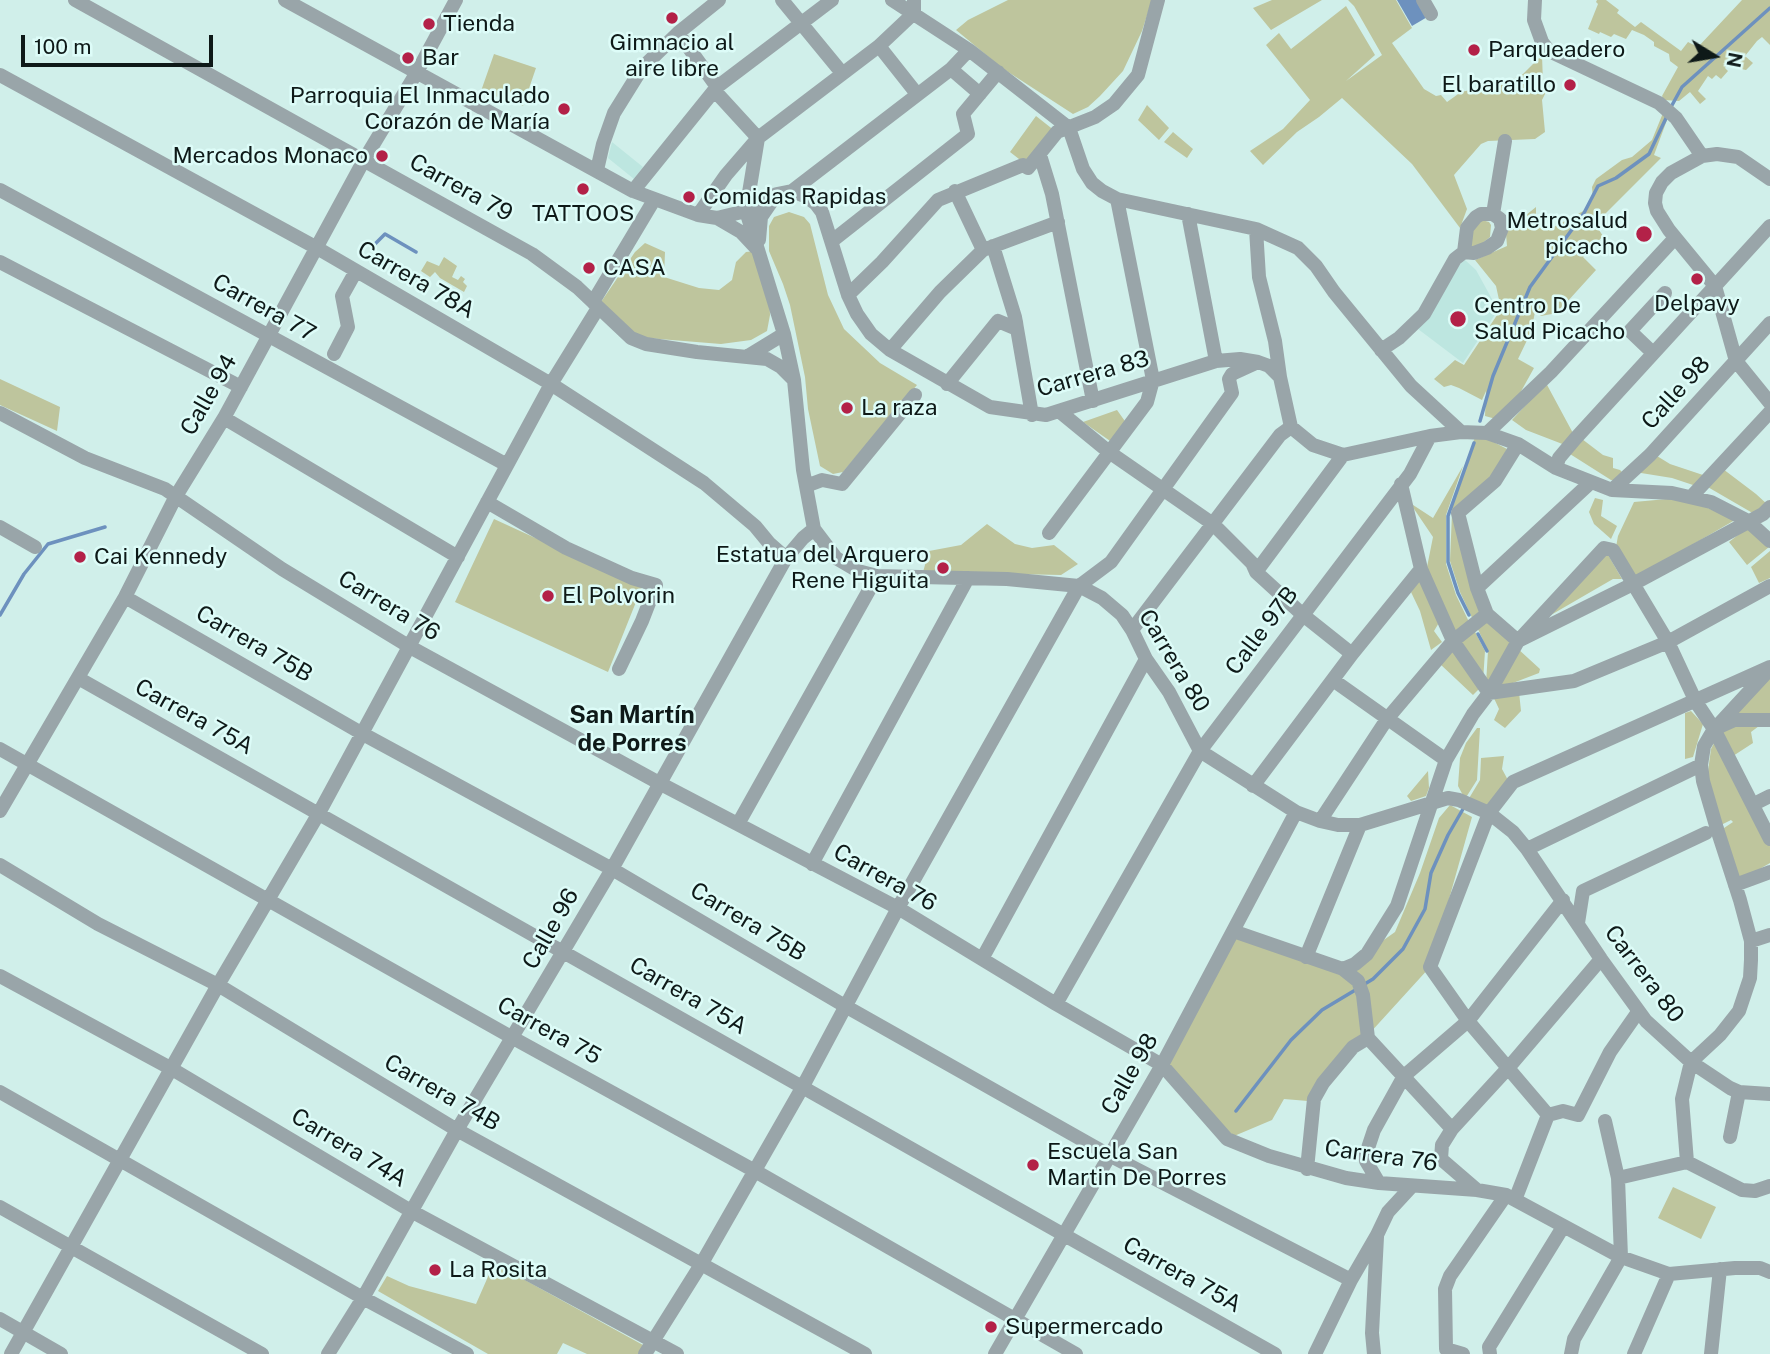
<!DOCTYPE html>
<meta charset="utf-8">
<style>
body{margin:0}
#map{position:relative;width:1770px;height:1354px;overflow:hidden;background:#d0efea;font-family:"Public Sans",sans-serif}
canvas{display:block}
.north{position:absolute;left:1679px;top:21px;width:70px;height:70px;-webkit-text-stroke:5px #ddfcf8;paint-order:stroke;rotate:101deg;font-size:19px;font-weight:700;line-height:28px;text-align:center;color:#0e1918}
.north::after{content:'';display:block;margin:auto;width:24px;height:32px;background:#0e1918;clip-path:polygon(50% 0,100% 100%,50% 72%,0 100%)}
.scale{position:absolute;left:21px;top:35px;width:192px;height:32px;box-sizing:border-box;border:4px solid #0e1918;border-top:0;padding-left:9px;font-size:21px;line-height:24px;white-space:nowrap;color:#0e1918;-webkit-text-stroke:5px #ddfcf8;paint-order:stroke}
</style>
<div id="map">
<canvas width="1770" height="1354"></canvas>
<div class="north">N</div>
<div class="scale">100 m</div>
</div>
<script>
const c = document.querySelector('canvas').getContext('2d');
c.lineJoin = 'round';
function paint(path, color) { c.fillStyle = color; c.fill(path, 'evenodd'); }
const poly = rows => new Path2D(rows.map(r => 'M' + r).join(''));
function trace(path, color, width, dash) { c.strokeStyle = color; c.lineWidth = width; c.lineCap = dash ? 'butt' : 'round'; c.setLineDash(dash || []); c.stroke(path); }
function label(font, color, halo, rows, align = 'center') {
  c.font = font + ' "Public Sans",sans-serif'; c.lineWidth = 5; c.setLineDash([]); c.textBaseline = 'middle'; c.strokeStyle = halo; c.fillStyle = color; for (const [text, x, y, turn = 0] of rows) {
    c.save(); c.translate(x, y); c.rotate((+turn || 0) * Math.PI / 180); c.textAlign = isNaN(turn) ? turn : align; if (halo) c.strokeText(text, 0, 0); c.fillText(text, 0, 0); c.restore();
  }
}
const built = poly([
 [612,142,643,167,634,179,608,158],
 [1465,260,1476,270,1498,310,1463,363,1418,329,1461,263]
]);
const green = poly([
 [1008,0,1152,0,1142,31,1123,71,1100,96,1088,107,1073,114,1002,68,956,30,968,20],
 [1272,0,1322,0,1271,30,1253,8],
 [1348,0,1396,0,1412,28,1392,43,1424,89,1436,96,1441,95,1447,102,1461,92,1489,86,1497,87,1523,74,1542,55,1543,83,1549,86,1542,100,1545,132,1535,139,1488,141,1481,144,1454,175,1467,209,1460,228,1412,164,1342,98,1319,117,1297,132,1263,165,1250,151,1283,129,1310,100,1266,45,1279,33,1291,49,1346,6,1375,55,1346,81,1382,55,1354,6],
 [1597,0,1606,0,1619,10,1617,13,1635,27,1641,22,1681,51,1688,42,1698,47,1742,0,1770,0,1770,45,1762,37,1757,41,1745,56,1753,63,1746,70,1741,69,1729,58,1725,63,1727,65,1725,68,1728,71,1721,79,1716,75,1712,79,1708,76,1698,91,1706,99,1700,104,1690,92,1679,101,1664,100,1662,96,1678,67,1670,61,1669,54,1654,46,1654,42,1644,35,1632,30,1626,39,1614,34,1611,37,1600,32,1599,34,1588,29,1598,4,1596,2],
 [494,54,536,68,523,106,481,91],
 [1147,105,1169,128,1159,140,1138,120],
 [1663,113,1667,115,1667,120,1654,155,1661,158,1595,224,1603,236,1583,257,1596,270,1557,313,1541,316,1535,312,1531,332,1518,359,1534,368,1519,395,1496,419,1485,416,1486,391,1482,400,1459,388,1451,385,1444,387,1434,379,1455,360,1464,365,1501,309,1496,286,1475,260,1507,246,1505,221,1514,222,1521,219,1536,207,1536,220,1531,225,1542,224,1552,228,1587,209,1593,199,1592,187,1596,179,1622,160,1632,157,1652,140],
 [1036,116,1055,131,1028,166,1010,152],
 [1173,132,1193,149,1187,158,1164,142],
 [789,212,804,217,810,224,828,295,844,329,880,363,917,385,843,472,833,474,820,466,808,409,805,377,790,305,783,284,769,251,769,226,774,217],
 [1482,220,1489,222,1491,225,1490,237,1479,246,1469,248,1473,227],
 [645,243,665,252,664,277,699,288,719,290,732,280,736,262,746,252,755,251,769,292,770,315,767,331,751,340,721,344,647,338,628,330,601,302,635,252],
 [444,257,457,266,452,277,458,280,461,276,465,279,463,282,467,286,464,292,440,278,435,272,430,277,421,271,427,261,439,266],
 [0,379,60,407,57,431,0,405],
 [1546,383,1574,435,1565,445,1526,430,1512,420],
 [1117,410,1127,424,1113,443,1083,422],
 [1475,437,1486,438,1507,449,1492,477,1453,511,1450,509],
 [1582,439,1603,455,1613,458,1613,468,1620,470,1625,475,1620,480,1611,480,1570,454],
 [1657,456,1670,464,1703,475,1696,486,1672,478,1641,473,1641,467],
 [1463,466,1446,515,1446,564,1456,595,1470,624,1453,637,1427,567,1433,537,1410,503,1433,518],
 [1723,469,1756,494,1768,505,1756,515,1706,486],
 [1595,498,1603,500,1601,516,1617,526,1611,539,1594,524,1589,512],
 [1667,499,1690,500,1735,520,1635,578,1616,547,1618,536,1634,502],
 [1452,513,1484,614,1474,622,1460,592,1450,561],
 [494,519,642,587,608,672,455,602],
 [987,524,1015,544,1032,548,1054,545,1078,564,1061,575,923,572,929,551,961,545],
 [1747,528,1769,547,1747,565,1729,542],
 [1770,551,1770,578,1759,583,1751,567],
 [1607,553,1622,579,1613,579,1544,619],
 [1421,578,1440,621,1434,631,1442,642,1431,650,1420,611,1411,592],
 [1487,616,1516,641,1486,684,1488,651,1476,625],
 [1473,628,1485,651,1483,681,1456,642],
 [1453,647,1481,687,1473,695,1440,664],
 [1517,648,1540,669,1539,673,1492,691],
 [1770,676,1770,718,1729,720],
 [1519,692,1521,711,1505,728,1494,720,1499,709,1492,694],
 [1691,711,1703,724,1693,757,1685,759,1685,713],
 [1734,722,1763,723,1751,732,1753,743,1733,756,1719,732],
 [1477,728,1480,728,1477,780,1465,799,1458,786,1460,758,1466,743],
 [1717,737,1770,845,1770,863,1737,882,1721,830,1733,822,1731,820,1719,826,1707,779,1711,749],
 [1504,756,1502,769,1509,782,1488,806,1468,800,1480,780,1481,758],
 [1428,771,1429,788,1426,796,1411,801,1407,796],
 [1450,805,1472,817,1430,967,1308,1101,1284,1099,1272,1120,1227,1139,1162,1065,1233,931,1343,969,1395,932,1420,873,1439,818],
 [1673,1187,1716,1207,1701,1239,1658,1218],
 [494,1263,643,1345,638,1354,587,1354,563,1343,557,1354,488,1354,378,1291,387,1276,409,1286,476,1304]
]);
const water = poly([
 [1397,0,1420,0,1429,16,1412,26]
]);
const stream = poly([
 [1671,107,1682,87,1770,8],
 [375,244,385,234,416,252],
 [1480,421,1493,376,1530,287,1584,213,1598,186,1616,178,1649,154,1668,114],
 [0,615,24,574,48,544,105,527],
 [1469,615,1458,593,1448,562,1448,516,1474,443],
 [1478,634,1487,651],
 [1363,985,1373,979,1403,949,1425,909,1431,873,1448,835,1463,809],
 [1236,1111,1291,1040,1322,1010,1357,989]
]);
const minor = poly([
 [75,0,532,254,577,287,631,338,646,344,697,352,767,359,781,367,793,379],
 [285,0,633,191,698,215,717,218,746,211,777,194,792,191,951,69,969,50],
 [782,0,842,73],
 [892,0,969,50,1069,128,1083,169,1092,183,1102,191,1117,199,1256,229,1298,248,1316,266,1334,292,1411,386,1461,432],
 [1423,0,1431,14],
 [1535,0,1534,20,1542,42,1549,51,1659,103,1676,118,1702,156],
 [678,33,717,87,714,90,758,138],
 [879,46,917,94],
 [951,69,980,94],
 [0,75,317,248,551,384,704,483,755,526,769,543,786,558],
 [758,138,746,211,784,334,794,380,803,470,814,529,836,558,858,571,877,576,1007,579,1079,586,1102,598,1122,615,1132,630,1146,659,1169,692,1200,751,1296,812,1320,821,1338,825,1360,825,1448,798,1459,800,1489,813,1513,832,1527,849,1601,959,1646,1021,1691,1062,1730,1088,1739,1092,1770,1094],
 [1040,155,1052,194,1093,401],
 [597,170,603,144,614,113,642,68,678,33,719,0],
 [1770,179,1738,157,1717,154,1702,156,1671,173,1662,182,1656,193,1655,203,1657,211,1669,230,1715,286,1736,361,1770,403],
 [0,190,507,465],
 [633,191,717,87,832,0],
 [792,191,807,197,816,204,822,212,848,295,857,314,871,334,890,350,990,407,1046,415,1216,361,1240,359,1258,362,1269,366,1280,377,1291,427,1313,445,1343,455,1430,436,1461,432,1487,433,1518,444,1556,468,1612,490,1672,493,1711,502,1748,521,1770,541],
 [955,191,983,250],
 [1188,214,1216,361],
 [1493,214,1505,141],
 [698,215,726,175,758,138,879,46,914,13,914,0],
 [717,218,741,232,756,248],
 [1256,229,1259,277,1275,341,1280,377],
 [759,240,761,217,774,198],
 [832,241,968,134,963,114,998,72],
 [993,246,1015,317,1032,415],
 [0,262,241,387],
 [848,295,882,262,938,200,1023,165,1028,168,1057,132,1095,117,1114,104,1138,75,1158,0],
 [890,350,940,292,983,250,1058,222],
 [1381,350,1399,338,1424,314,1455,259,1464,252,1474,253,1487,248,1497,241,1502,228,1500,219,1493,214,1481,214,1476,217,1467,228,1464,252],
 [1653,353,1630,331,1665,293],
 [334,354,348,327,342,296,356,271],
 [748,356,784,334],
 [947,384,998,321,1017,329,1016,322],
 [1059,411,1109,452,1213,524,1252,563,1256,572,1303,615,1352,654],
 [0,413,85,458,165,489,282,569,410,647,661,784,898,908,1056,1004,1162,1065,1227,1139,1269,1156,1346,1178,1379,1183,1477,1190,1506,1195,1621,1257,1669,1274,1735,1268,1760,1268,1770,1272],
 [224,418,458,557],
 [1487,433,1551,372,1675,238],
 [1518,444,1495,481,1458,513,1477,588,1487,614,1518,641,1633,584,1763,514,1770,507],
 [1556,468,1559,458,1575,439,1770,226],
 [1401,484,1421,569,1453,641,1489,693,1574,681,1668,642,1770,586],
 [806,486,822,480,842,484,915,395],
 [1612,490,1650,455,1770,323],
 [1692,496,1770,412],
 [487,502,566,548,632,578,656,585,642,621,619,669],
 [0,527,35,547],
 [1049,533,1147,402,1153,380,1117,199],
 [1256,572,1343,455],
 [1477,588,1590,483],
 [125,597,363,734,612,869,845,1006,1109,1155,1351,1280],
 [1132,630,1280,435,1291,427],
 [78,678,1275,1354],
 [1333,680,1446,760],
 [1720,723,1768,671],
 [0,749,513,1038,755,1171,1076,1354],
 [1253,786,1352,654,1421,569],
 [1754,804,1770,796],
 [0,811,125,597,176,496,224,418,364,160,417,72,456,0],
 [1320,821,1387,719,1453,641,1487,614],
 [738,824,877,576],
 [1527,849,1701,765],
 [812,864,968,578],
 [0,865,98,924,218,985,457,1130,865,1354],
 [1735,885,1770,872],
 [1578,923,1583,891,1706,833],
 [1233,931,1343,969,1358,981,1363,995,1368,1038],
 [1751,941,1770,935],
 [1306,957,1360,825],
 [982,959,1146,659],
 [1343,969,1355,964,1367,954,1397,906,1446,760,1473,714,1489,693,1518,641,1604,548,1613,550,1668,642,1696,702,1714,729,1770,839],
 [0,976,172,1069,411,1211,677,1354],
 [1056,1004,1200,751,1410,474,1430,436],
 [1638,1012,1610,1052,1578,1115,1563,1111,1548,1115,1468,1021,1430,967,1489,813,1513,782,1770,667],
 [1368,1038,1452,1129],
 [0,1092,363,1298,467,1354],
 [1730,1137,1739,1092],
 [1687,1162,1682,1099,1691,1062,1720,1035,1739,1011,1750,978,1751,960,1751,941,1740,900,1717,829,1703,781,1701,765,1704,746,1714,729,1734,720,1770,720],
 [1307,1169,1314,1099,1323,1083,1353,1047,1368,1038],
 [1618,1178,1687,1162,1742,1190,1755,1191,1770,1186],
 [1379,1183,1366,1161,1366,1154,1374,1130,1404,1076,1468,1021,1563,900],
 [1477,1190,1441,1159,1442,1145,1452,1129,1509,1067,1601,959],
 [1515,1200,1548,1115],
 [0,1207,262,1354],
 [0,1319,61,1354],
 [11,1354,218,985,319,813,551,384,598,308,593,302,654,200],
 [328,1354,363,1298,457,1130,612,869,786,558,803,538,814,529],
 [645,1354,702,1263,802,1088,898,908,1079,586,1111,562,1232,393,1229,379,1232,374,1256,363],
 [995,1354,1162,1065,1296,812],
 [1315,1354,1351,1280,1377,1235,1388,1212,1412,1186],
 [1374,1354,1372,1333,1377,1237],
 [1463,1354,1446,1349,1445,1289,1450,1276,1506,1195],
 [1490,1354,1489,1347,1563,1227],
 [1571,1354,1574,1339,1621,1257,1618,1178,1605,1121],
 [1634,1354,1669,1274],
 [1711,1354,1720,1269]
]);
const markers = [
 [672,18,7,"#b32148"],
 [429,24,7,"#b32148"],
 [1474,50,7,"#b32148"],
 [408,58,7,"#b32148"],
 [1570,85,7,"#b32148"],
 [564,109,7,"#b32148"],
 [382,156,7,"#b32148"],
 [583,189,7,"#b32148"],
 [689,197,7,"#b32148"],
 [1644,234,9,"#b32148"],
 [589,268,7,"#b32148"],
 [1697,279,7,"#b32148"],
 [1458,319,9,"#b32148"],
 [847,408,7,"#b32148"],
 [80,557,7,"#b32148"],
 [943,568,7,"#b32148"],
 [548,596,7,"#b32148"],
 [1033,1165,7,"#b32148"],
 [435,1270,7,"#b32148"],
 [991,1327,7,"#b32148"]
];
const poiNames = [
 ["Tienda",443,24],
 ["Gimnacio al",672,43,"center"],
 ["aire libre",672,69,"center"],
 ["Parqueadero",1488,50],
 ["Bar",422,58],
 ["El baratillo",1556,85,"right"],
 ["Parroquia El Inmaculado",550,96,"right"],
 ["Corazón de María",550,122,"right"],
 ["Mercados Monaco",368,156,"right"],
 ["Comidas Rapidas",703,197],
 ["TATTOOS",583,214,"center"],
 ["Metrosalud",1628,221,"right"],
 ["picacho",1628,247,"right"],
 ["CASA",603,268],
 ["Delpavy",1697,304,"center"],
 ["Centro De",1474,306],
 ["Salud Picacho",1474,332],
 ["La raza",861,408],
 ["Estatua del Arquero",929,555,"right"],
 ["Rene Higuita",929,581,"right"],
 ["Cai Kennedy",94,557],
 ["El Polvorin",562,596],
 ["Escuela San",1047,1152],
 ["Martin De Porres",1047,1178],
 ["La Rosita",449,1270],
 ["Supermercado",1005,1327]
];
const streetNames = [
 ["Carrera 79",461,188,29],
 ["Carrera 78A",416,280,30],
 ["Carrera 77",264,308,29],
 ["Carrera 83",1093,374,-16],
 ["Calle 98",1676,393,-48],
 ["Calle 94",209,395,-60],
 ["Carrera 76",389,606,31],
 ["Calle 97B",1262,631,-53],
 ["Carrera 75B",254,644,30],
 ["Carrera 80",1174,661,59],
 ["Carrera 75A",194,717,29],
 ["Carrera 76",885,878,29],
 ["Carrera 75B",748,922,31],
 ["Calle 96",551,929,-60],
 ["Carrera 80",1644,974,53],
 ["Carrera 75A",688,996,30],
 ["Carrera 75",549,1031,29],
 ["Calle 98",1130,1074,-60],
 ["Carrera 74B",442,1093,30],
 ["Carrera 74A",349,1148,31],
 ["Carrera 76",1381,1156,8],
 ["Carrera 75A",1182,1275,29]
];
const neighbourhoodNames = [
 ["San Martín",632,716],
 ["de Porres",632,744]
];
paint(built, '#bde6e0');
paint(green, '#bec59d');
paint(water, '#6d91be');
trace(stream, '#6d91be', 3.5);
trace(minor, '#99a5a9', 14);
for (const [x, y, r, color] of markers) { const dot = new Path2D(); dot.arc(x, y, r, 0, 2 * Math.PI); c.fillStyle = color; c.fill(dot); trace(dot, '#ddfcf8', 2.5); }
label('23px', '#0e1918', '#ddfcf8', poiNames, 'left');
label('23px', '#0e1918', '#ddfcf8', streetNames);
label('bold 24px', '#0e1918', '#ddfcf8', neighbourhoodNames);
</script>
